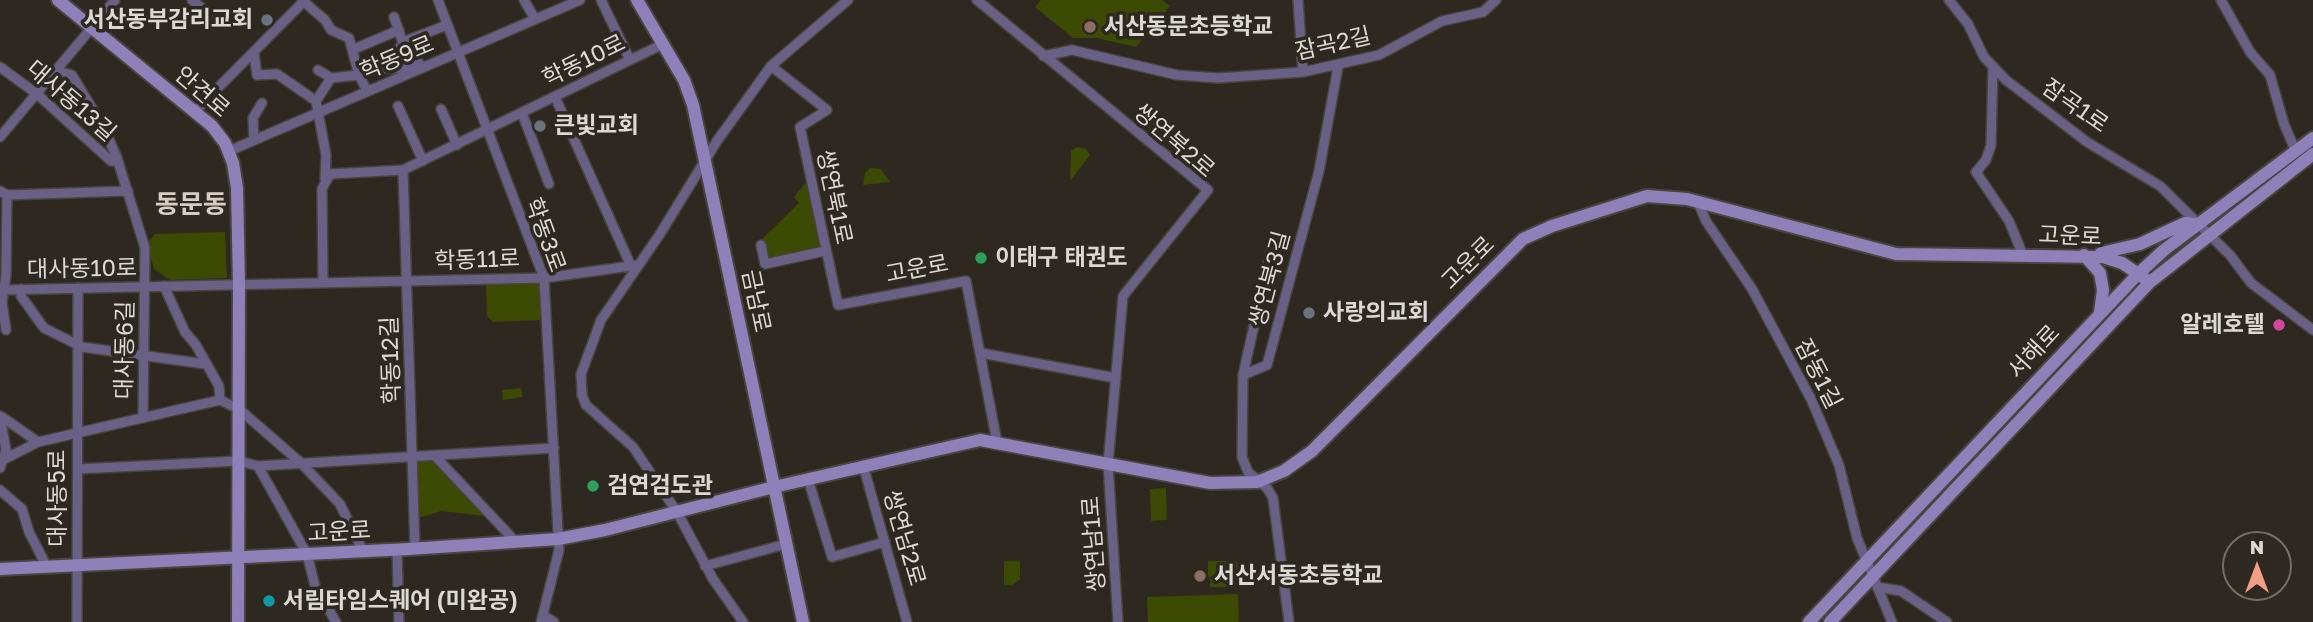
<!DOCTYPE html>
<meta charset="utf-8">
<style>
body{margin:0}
#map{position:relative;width:2313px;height:622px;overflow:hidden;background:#2d2820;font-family:"Golos Text",sans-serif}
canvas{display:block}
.north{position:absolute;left:2222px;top:531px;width:70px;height:70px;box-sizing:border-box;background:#2d2820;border:2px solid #736f68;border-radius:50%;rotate:0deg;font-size:19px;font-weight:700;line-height:28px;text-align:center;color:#dcd9d4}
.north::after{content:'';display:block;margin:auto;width:24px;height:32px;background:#f39f85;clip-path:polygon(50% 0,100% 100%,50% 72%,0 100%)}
</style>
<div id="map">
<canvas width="2313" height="622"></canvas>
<div class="north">N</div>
</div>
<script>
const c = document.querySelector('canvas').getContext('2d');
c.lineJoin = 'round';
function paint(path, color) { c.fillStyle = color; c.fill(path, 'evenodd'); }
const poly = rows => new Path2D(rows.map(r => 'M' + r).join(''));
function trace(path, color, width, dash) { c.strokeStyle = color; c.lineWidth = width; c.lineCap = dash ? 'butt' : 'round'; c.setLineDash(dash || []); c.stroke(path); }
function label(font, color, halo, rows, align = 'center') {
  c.font = font + ' "Golos Text","Noto Sans KR",sans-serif'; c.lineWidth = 7; c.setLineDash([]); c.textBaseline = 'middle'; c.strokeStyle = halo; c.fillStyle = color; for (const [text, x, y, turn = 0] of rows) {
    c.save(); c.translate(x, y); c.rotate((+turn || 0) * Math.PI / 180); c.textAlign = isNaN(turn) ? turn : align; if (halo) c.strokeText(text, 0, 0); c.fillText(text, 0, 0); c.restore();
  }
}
const green = poly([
 [1041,0,1162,0,1170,6,1136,47,1097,38,1073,38,1035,7],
 [1077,147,1086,149,1090,155,1070,181,1071,151],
 [870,168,881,169,890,182,863,185,865,173],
 [808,180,821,245,817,249,772,259,766,256,763,238,799,203,794,197],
 [225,232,227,278,170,280,154,269,147,243,155,234],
 [542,279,543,320,493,322,487,316,486,281],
 [521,388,523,397,503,400,502,390],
 [423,459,431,459,485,516,441,511,418,518,417,462],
 [1166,488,1167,520,1151,521,1150,489],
 [1004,561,1020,561,1020,579,1013,585,1004,585],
 [1208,561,1237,561,1238,587,1210,587,1210,578,1233,577,1208,577],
 [1238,594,1239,622,1148,622,1147,597]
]);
const street = poly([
 [192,0,212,16],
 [302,0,325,20,331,30,349,38,359,75,367,91],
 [438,0,544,278,559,550,541,622],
 [524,0,535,19],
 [601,0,630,60],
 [977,0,1208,190,1123,296,1108,464,1118,622],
 [1298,0,1303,72],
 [1949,0,1968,24,1984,57,2006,80,2087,142,2160,186,2230,255,2251,283,2313,330],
 [2221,0,2250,52,2270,75,2284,124,2296,152],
 [394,17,404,46,399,48,407,72],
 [403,42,447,25],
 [354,49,399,30],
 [254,53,257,75,277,74,316,101],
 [1043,56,1072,50,1177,75,1218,78,1303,72,1379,55,1442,21,1483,12,1496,0],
 [771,66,827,110,800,127,838,305,966,281,997,442],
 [1993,66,1991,145,1986,160,1976,172,2009,221,2023,255],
 [0,67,37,94,111,161,118,161],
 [359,69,406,68,419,63],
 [318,70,331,78,359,75],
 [57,71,72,75,104,128,117,158,145,248,143,418],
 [555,97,631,266],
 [398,106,423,161],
 [441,109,457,145],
 [194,112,305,0],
 [522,113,549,184],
 [0,137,115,0],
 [254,140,253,118,262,103],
 [229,151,580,0],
 [403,170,415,549],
 [325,180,326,155,316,101,331,78],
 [0,191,7,195,128,191],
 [1698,202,1706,221,1752,289,1811,399,1839,465,1857,538,1892,622],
 [761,245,765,264,825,251],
 [323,283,322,189,330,174,403,170,663,44],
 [164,286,185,332,196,345,219,386,220,400],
 [21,289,21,296,44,328,82,347,205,364],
 [0,290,544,278,638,265],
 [6,330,2,302,6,275,7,195],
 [981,353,1116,378],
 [1243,375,1270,254],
 [220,400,239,409,301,463,340,504,363,551],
 [0,416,6,450,0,468],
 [2,417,38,442,220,400],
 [434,455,516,542],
 [3,460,38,442],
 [863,465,907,622],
 [258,466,307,554,315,586,336,622],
 [78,469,239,461,258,466,554,448],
 [808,479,832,557,885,542],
 [0,490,22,509,29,532,47,567],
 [397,550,399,622],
 [705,566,786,544],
 [1877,587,1901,591,1947,622],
 [543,615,554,622],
 [77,622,78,288],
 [743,622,713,579,677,512,633,447,586,405,582,395,581,374,601,320,660,234,717,141,771,66,848,0],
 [1289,622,1273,498,1267,488,1248,472,1242,457,1243,375,1267,365,1319,171,1338,67]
]);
const secondary = poly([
 [58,0,212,126,225,143,233,163,237,188,239,285,238,622],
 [637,0,684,80,693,105,803,622],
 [2101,253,2140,244,2185,223,2198,224],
 [2084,255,2100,273,2103,290,2100,312],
 [0,569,409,549,558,539,605,530,774,487,980,440,1210,483,1257,482,1284,471,1312,451,1523,239,1552,226,1647,196,1687,199,1896,254,2103,257,2122,263,2150,282],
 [1809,622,2138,274,2164,250,2313,138],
 [1830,622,2150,282,2313,154]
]);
const markers = [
 [267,20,7,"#6b7280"],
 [1090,27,7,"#8d6e63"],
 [540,126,7,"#6b7280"],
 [981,258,7,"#2e9e5b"],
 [1309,313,7,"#6b7280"],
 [2279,325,7,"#d1479c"],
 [593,486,7,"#2e9e5b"],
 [1200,576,7,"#8d6e63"],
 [269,601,7,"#0f9aa8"]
];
const poiNames = [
 ["서산동부감리교회",253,20,"right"],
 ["서산동문초등학교",1104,27],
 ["큰빛교회",554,126],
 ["이태구 태권도",995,258],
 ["사랑의교회",1323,313],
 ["알레호텔",2265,325,"right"],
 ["검연검도관",607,486],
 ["서산서동초등학교",1214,576],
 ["서림타임스퀘어 (미완공)",283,601]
];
const streetNames = [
 ["잠곡2길",1333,44,-13],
 ["학동9로",397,58,-23],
 ["학동10로",584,61,-26],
 ["안견로",202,92,41],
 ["대사동13길",71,101,41],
 ["잠곡1로",2075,106,35],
 ["쌍연북2로",1174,141,41],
 ["쌍연북1로",834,197,78],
 ["학동3로",545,235,70],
 ["고운로",2070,236,2],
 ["학동11로",477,260,-2],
 ["고운로",1468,263,-45],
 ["대사동10로",82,269,-1],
 ["고운로",917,269,-11],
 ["쌍연북3길",1270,279,-75],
 ["금남로",756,301,78],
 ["대사동6길",125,350,-89],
 ["서해로",2034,352,-47],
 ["학동12길",391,360,-92],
 ["잠동1길",1818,374,63],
 ["대사동5로",58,498,-90],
 ["고운로",339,532,-3],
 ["쌍연남2로",904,538,74],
 ["쌍연남1로",1094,544,-94]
];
const quarterNames = [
 ["동문동",191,205]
];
paint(green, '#3c4a03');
trace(street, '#49443d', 12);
trace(secondary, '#49443d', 16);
trace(street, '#696185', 9);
trace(secondary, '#8e80b9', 12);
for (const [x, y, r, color] of markers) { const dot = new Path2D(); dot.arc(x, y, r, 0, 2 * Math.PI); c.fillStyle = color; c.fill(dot); trace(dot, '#2d2820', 2.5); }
label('bold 23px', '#dcd9d4', '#2d2820', poiNames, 'left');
label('23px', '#dcd9d4', '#2d2820', streetNames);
label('bold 26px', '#d4cec4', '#2d2820', quarterNames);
</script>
